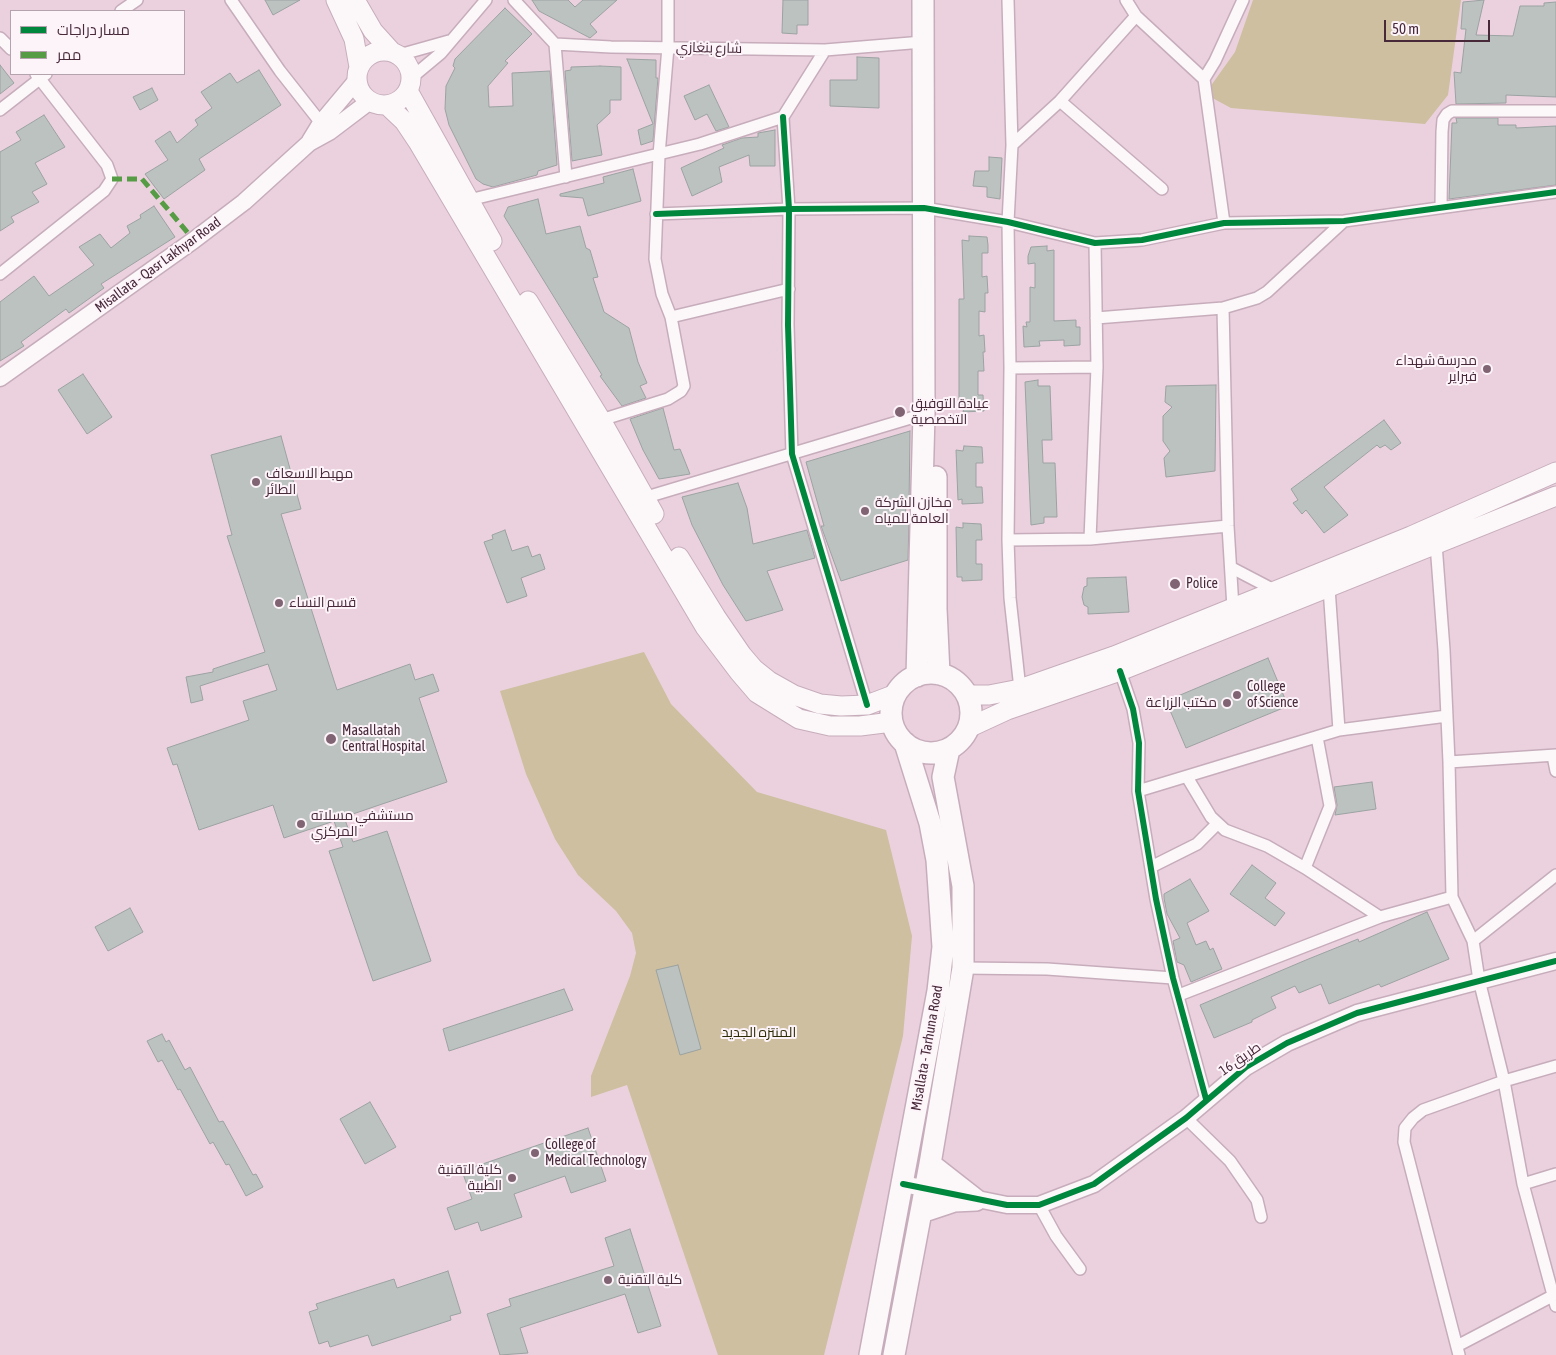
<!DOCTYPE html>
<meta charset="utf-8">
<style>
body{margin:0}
#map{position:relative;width:1556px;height:1355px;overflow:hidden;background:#ebd1de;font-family:"Asap Condensed",Cairo,sans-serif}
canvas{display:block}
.legend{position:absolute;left:10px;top:10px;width:175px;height:65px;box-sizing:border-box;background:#fdf4f9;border:1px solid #b4a3ad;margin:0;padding:6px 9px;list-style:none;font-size:15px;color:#47293a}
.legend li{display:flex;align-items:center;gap:10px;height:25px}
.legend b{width:25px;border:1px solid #b4a3ad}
.scale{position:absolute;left:1384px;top:20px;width:106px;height:22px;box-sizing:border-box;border:2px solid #47293a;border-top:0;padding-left:6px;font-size:15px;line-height:18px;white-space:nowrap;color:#47293a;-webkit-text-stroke:4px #fdf4f9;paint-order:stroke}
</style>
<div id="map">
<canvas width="1556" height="1355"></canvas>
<ul class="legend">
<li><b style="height:6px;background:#00873e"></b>مسار دراجات</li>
<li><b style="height:6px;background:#559c44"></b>ممر</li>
</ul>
<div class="scale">50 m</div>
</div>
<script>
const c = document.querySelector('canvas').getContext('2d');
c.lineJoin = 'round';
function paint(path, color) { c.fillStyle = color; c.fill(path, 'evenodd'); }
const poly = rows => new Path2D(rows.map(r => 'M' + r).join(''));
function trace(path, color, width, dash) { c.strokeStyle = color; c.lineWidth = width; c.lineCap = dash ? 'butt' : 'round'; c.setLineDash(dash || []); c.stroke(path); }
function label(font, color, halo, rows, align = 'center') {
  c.font = font + ' "Asap Condensed",Cairo,sans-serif'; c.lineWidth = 4; c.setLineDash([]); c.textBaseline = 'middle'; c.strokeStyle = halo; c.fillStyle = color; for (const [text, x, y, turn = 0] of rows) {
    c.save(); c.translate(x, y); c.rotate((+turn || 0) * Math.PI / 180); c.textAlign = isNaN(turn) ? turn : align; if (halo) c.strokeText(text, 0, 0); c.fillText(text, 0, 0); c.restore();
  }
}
const green = poly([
 [1253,0,1461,0,1448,95,1425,124,1231,108,1205,94,1235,52],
 [644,652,671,704,757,792,886,830,912,936,903,1036,824,1355,718,1355,627,1085,591,1097,591,1076,630,976,636,953,632,933,616,911,578,875,555,839,526,774,500,691]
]);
const building = poly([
 [265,0,300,0,273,15,265,0],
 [532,0,568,0,575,7,583,0,617,0,590,24,597,32,590,38,539,11,532,0],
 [783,0,808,0,808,25,797,25,797,34,782,33,783,0],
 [1484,0,1476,35,1513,36,1520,6,1544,6,1544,3,1556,2,1556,97,1506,95,1506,103,1456,104,1454,72,1461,73,1466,29,1461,29,1463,2,1484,0],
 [505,8,532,34,505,61,508,63,488,86,489,107,513,106,512,73,550,71,557,165,538,171,537,175,493,187,483,184,476,179,449,125,445,109,446,86,455,68,453,66,455,59,505,8],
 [857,57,879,58,879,108,830,106,830,80,857,80,857,57],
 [627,59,656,60,656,78,658,78,653,141,641,145,638,130,653,124,627,59],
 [0,65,14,83,0,94,0,65],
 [600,66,621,67,621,100,610,100,610,113,597,125,602,155,572,161,565,71,571,70,571,67,600,66],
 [259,70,281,105,199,159,205,170,164,199,145,174,168,160,155,141,170,131,177,143,198,125,195,120,212,108,201,92,230,73,237,83,259,70],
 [709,85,729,127,716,131,707,114,695,120,684,96,709,85],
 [152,88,158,100,140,110,133,97,152,88],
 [44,115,65,147,35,163,47,184,32,192,39,202,11,217,14,222,0,231,0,152,21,140,16,132,44,115],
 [1456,118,1498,118,1498,125,1516,125,1516,128,1556,126,1556,185,1449,199,1452,123,1457,123,1456,118],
 [775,130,775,166,750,166,749,155,719,167,722,182,692,196,681,168,724,148,722,145,742,138,758,137,758,133,775,130],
 [989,157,1002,158,1000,199,987,197,987,187,973,186,975,171,989,171,989,157],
 [633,169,641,201,588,216,583,198,560,196,560,194,604,183,603,177,633,169],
 [538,199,546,234,580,226,586,248,590,250,598,277,593,278,604,312,629,328,638,362,647,383,640,386,646,398,622,406,600,376,602,375,504,216,508,207,538,199],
 [154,206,175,237,101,284,104,288,69,313,66,309,21,342,24,346,0,361,0,302,34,276,49,296,94,265,79,247,100,234,111,248,130,233,127,226,141,218,140,215,154,206],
 [969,236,987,237,988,245,988,253,982,253,982,277,987,276,988,293,985,293,985,312,979,311,979,336,984,335,985,352,983,352,984,371,978,371,978,395,983,395,984,411,963,412,964,408,959,408,959,299,964,299,962,240,969,241,969,236],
 [1047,246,1047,251,1054,250,1054,321,1076,320,1076,327,1080,327,1080,345,1064,346,1064,340,1039,341,1040,346,1024,347,1023,326,1027,327,1026,322,1030,322,1030,287,1035,288,1035,263,1028,264,1028,256,1031,247,1047,246],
 [83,374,112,417,87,434,58,390,83,374],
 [1038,380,1038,386,1050,386,1052,440,1042,440,1043,463,1055,463,1057,517,1044,517,1044,523,1031,525,1025,382,1038,380],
 [1216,385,1215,471,1166,477,1164,458,1170,451,1163,441,1163,416,1172,407,1165,402,1166,386,1216,385],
 [663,408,674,450,680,449,690,474,659,479,643,450,630,419,663,408],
 [1384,420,1401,443,1391,450,1385,445,1380,448,1377,445,1324,487,1348,515,1324,533,1306,510,1302,514,1293,503,1298,500,1291,489,1384,420],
 [910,431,909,505,906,505,905,520,909,520,908,560,841,581,821,526,824,526,806,462,910,431],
 [281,436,301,509,281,514,337,690,410,664,415,680,433,674,439,691,419,698,447,782,344,817,353,842,387,831,431,961,373,981,329,851,343,847,334,821,284,838,273,805,199,830,177,764,173,765,167,748,249,720,243,701,277,690,268,664,200,686,203,700,191,703,186,677,213,672,213,669,265,652,227,536,232,535,211,455,281,436],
 [964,446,982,447,983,463,976,463,976,487,982,487,983,503,962,504,962,499,958,500,956,450,963,451,964,446],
 [738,483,747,508,753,544,807,530,815,558,767,571,783,610,746,621,723,585,692,525,682,497,738,483],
 [963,523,981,524,982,540,976,540,976,564,982,564,982,580,962,581,962,577,957,577,956,527,963,528,963,523],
 [505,530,512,551,528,546,532,557,540,554,545,569,521,578,527,596,507,603,484,542,493,539,492,535,505,530],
 [1126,577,1129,612,1088,614,1088,607,1084,605,1082,597,1084,587,1087,586,1087,578,1126,577],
 [1268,658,1288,706,1186,748,1166,701,1268,658],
 [1372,782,1376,809,1335,815,1337,805,1334,787,1372,782],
 [1252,865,1276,883,1265,898,1285,913,1275,926,1230,894,1252,865],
 [1190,879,1209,911,1187,923,1196,945,1206,941,1210,950,1213,948,1222,969,1191,982,1184,965,1177,962,1173,941,1180,938,1167,914,1164,898,1164,894,1190,879],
 [130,908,143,932,108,951,95,927,130,908],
 [1427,912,1449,959,1381,987,1379,984,1329,1004,1321,984,1299,993,1295,986,1271,997,1276,1008,1252,1020,1252,1022,1214,1038,1200,1005,1306,960,1358,939,1359,942,1427,912],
 [678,965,701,1049,680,1055,656,970,678,965],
 [564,989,573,1010,449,1051,443,1029,564,989],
 [162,1034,166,1042,169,1040,185,1070,190,1067,219,1122,223,1121,253,1175,256,1174,263,1187,246,1196,229,1164,226,1165,213,1142,210,1144,180,1089,178,1090,162,1060,158,1062,147,1041,162,1034],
 [370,1102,396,1147,365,1164,340,1119,370,1102],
 [588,1128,606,1181,571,1193,565,1176,514,1194,522,1217,481,1231,478,1222,455,1230,447,1208,472,1199,462,1171,588,1128],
 [630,1229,661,1326,638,1333,625,1294,520,1328,528,1353,500,1355,487,1314,511,1306,509,1299,614,1266,605,1238,630,1229],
 [448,1271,461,1313,450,1316,451,1320,372,1346,368,1335,330,1347,328,1341,319,1344,309,1312,318,1309,316,1304,394,1279,397,1288,448,1271]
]);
const street = poly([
 [231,0,280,71,321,123],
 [514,0,555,44,611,47,825,50,923,42],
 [668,0,668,47,659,155,655,259,662,294,671,317,789,289],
 [1008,0,1012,145,1008,222,1010,368,1008,540,1010,598,1020,689],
 [1126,0,1136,16,1204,79],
 [121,11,137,0],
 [0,38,11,49],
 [555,44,566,177],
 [399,55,449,41],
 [411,78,441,53,486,0],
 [1060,101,1162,189],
 [0,110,46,74],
 [783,117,789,209,788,325,792,454,867,705],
 [1012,145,1060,101,1136,16],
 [469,200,700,144,783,117,825,50],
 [1441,206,1442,132,1443,120,1447,114,1452,111,1556,111],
 [656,214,789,209,924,208,1008,222,1095,243,1142,240,1224,223,1344,221,1556,192],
 [1224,223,1204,79,1215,61,1243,0],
 [0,274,104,191,112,179,107,165,36,74],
 [1223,308,1228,526,1233,608],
 [1096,318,1223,308,1257,298,1267,292,1344,221],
 [1010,368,1097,367],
 [601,420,668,399,681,391,684,386,671,317],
 [640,499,924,414],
 [1090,539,1097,367,1095,243],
 [1008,540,1090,539,1228,526],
 [1436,544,1444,650,1449,762,1556,755],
 [1232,568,1276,591],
 [1329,588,1339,730],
 [1120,671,1133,709,1139,743,1138,791,1156,899,1173,978,1206,1099],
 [1553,756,1556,771],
 [1449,762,1452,897,1473,941,1479,980,1504,1081,1523,1184,1556,1306],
 [1187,777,1211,817,1225,830,1267,846,1305,868,1380,917],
 [1138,791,1339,730,1447,716],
 [1151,867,1197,844,1217,824],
 [1305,868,1330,806,1317,737],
 [1473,941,1556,875],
 [963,968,1047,969,1173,978],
 [1179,995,1380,917,1452,897],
 [1186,1118,1230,1161,1257,1200,1261,1217],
 [1523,1184,1556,1174],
 [1039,1205,1056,1236,1080,1269],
 [1457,1346,1556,1294],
 [1459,1355,1404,1142,1405,1128,1413,1118,1423,1110,1504,1081,1556,1066]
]);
const secondary = poly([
 [310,141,321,123,357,80],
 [0,378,194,240,244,202,309,143,329,132,370,101],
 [903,1184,1007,1205,1039,1205,1094,1184,1186,1118,1246,1067,1287,1043,1357,1013,1556,961]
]);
const primary = poly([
 [336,0,354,39,359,67],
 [355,0,373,31,392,52],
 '357 78a27 27 0 1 1 54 0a27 27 0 1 1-54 0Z',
 [408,91,492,241],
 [387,105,404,121,418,142,705,627,739,672,757,693,799,719,830,726,860,726,892,722],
 [528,301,601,420,654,514],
 [679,557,716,617,742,655,754,669,769,681,794,695,820,704,841,706,867,705,896,694],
 [967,695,989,695,1020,689,1114,656,1411,536,1556,472],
 [968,728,1007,710,1120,671,1556,496]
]);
const highway = poly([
 [936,477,936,609,939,674],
 '891 713a40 40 0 1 1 80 0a40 40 0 1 1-80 0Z',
 [917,676,924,414,923,0],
 [930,1164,976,1200],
 [921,1212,954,1201,976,1200],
 [870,1355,938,991,943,947,937,860,930,823,905,743],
 [894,1355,930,1164,963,968,963,886,943,777,949,749]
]);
const quiet = poly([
 [112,179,142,179,194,240]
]);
const cycleway = poly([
 [783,117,789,209,788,325,792,454,867,705],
 [656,214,789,209,924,208,1008,222,1095,243,1142,240,1224,223,1344,221,1556,192],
 [1120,671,1133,709,1139,743,1138,791,1156,899,1173,978,1206,1099],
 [903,1184,1007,1205,1039,1205,1094,1184,1186,1118,1246,1067,1287,1043,1357,1013,1556,961]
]);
const markers = [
 [1487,369,5,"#806473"],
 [900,412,6,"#806473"],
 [256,482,5,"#806473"],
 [865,511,5,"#806473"],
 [1175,584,6,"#806473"],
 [279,603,5,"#806473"],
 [1237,695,5,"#806473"],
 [1227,703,5,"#806473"],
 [331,739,6,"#806473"],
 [301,824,5,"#806473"],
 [535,1153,5,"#806473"],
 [512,1178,5,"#806473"],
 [608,1280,5,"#806473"]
];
const streetNames = [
 ["شارع بنغازي",709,48,1],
 ["Misallata - Qasr Lakhyar Road",158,265,-36],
 ["Misallata - Tarhuna Road",927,1048,-80],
 ["طريق 16",1240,1059,-35]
];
const poiNames = [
 ["مدرسة شهداء",1477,361,"right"],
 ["فبراير",1477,377,"right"],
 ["عيادة التوفيق",911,404],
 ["التخصصية",911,420],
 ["مهبط الاسعاف",266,474],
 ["الطائر",266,490],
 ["مخازن الشركة",875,503],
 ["العامة للمياه",875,519],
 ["Police",1186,584],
 ["قسم النساء",289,603],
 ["College",1247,687],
 ["of Science",1247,703],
 ["مكتب الزراعة",1217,703,"right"],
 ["Masallatah",342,731],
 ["Central Hospital",342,747],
 ["مستشفي مسلاته",311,816],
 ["المركزي",311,832],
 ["College of",545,1145],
 ["Medical Technology",545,1161],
 ["كلية التقنية",502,1170,"right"],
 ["الطبية",502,1186,"right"],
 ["كلية التقنية",618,1280]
];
const parkNames = [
 ["المنتزه الجديد",759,1033]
];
paint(green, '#cdbf9f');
paint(building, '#bcc2c0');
trace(building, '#9ba2a1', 1);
trace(street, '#c7adbb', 14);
trace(secondary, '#c7adbb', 19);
trace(primary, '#c7adbb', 21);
trace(highway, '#c7adbb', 24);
trace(street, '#fcf8fa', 11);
trace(secondary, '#fcf8fa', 16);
trace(primary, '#fcf8fa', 19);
trace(highway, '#fcf8fa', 21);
trace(quiet, '#559c44', 5, [10, 5]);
trace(cycleway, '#00873e', 6);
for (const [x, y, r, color] of markers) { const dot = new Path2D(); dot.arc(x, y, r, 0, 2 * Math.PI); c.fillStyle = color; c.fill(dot); trace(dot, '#fdf4f9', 2); }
label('14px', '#47293a', '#fdf4f9', streetNames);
label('14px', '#47293a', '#fdf4f9', poiNames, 'left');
label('14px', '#2e2c05', '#fdf4f9', parkNames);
</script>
